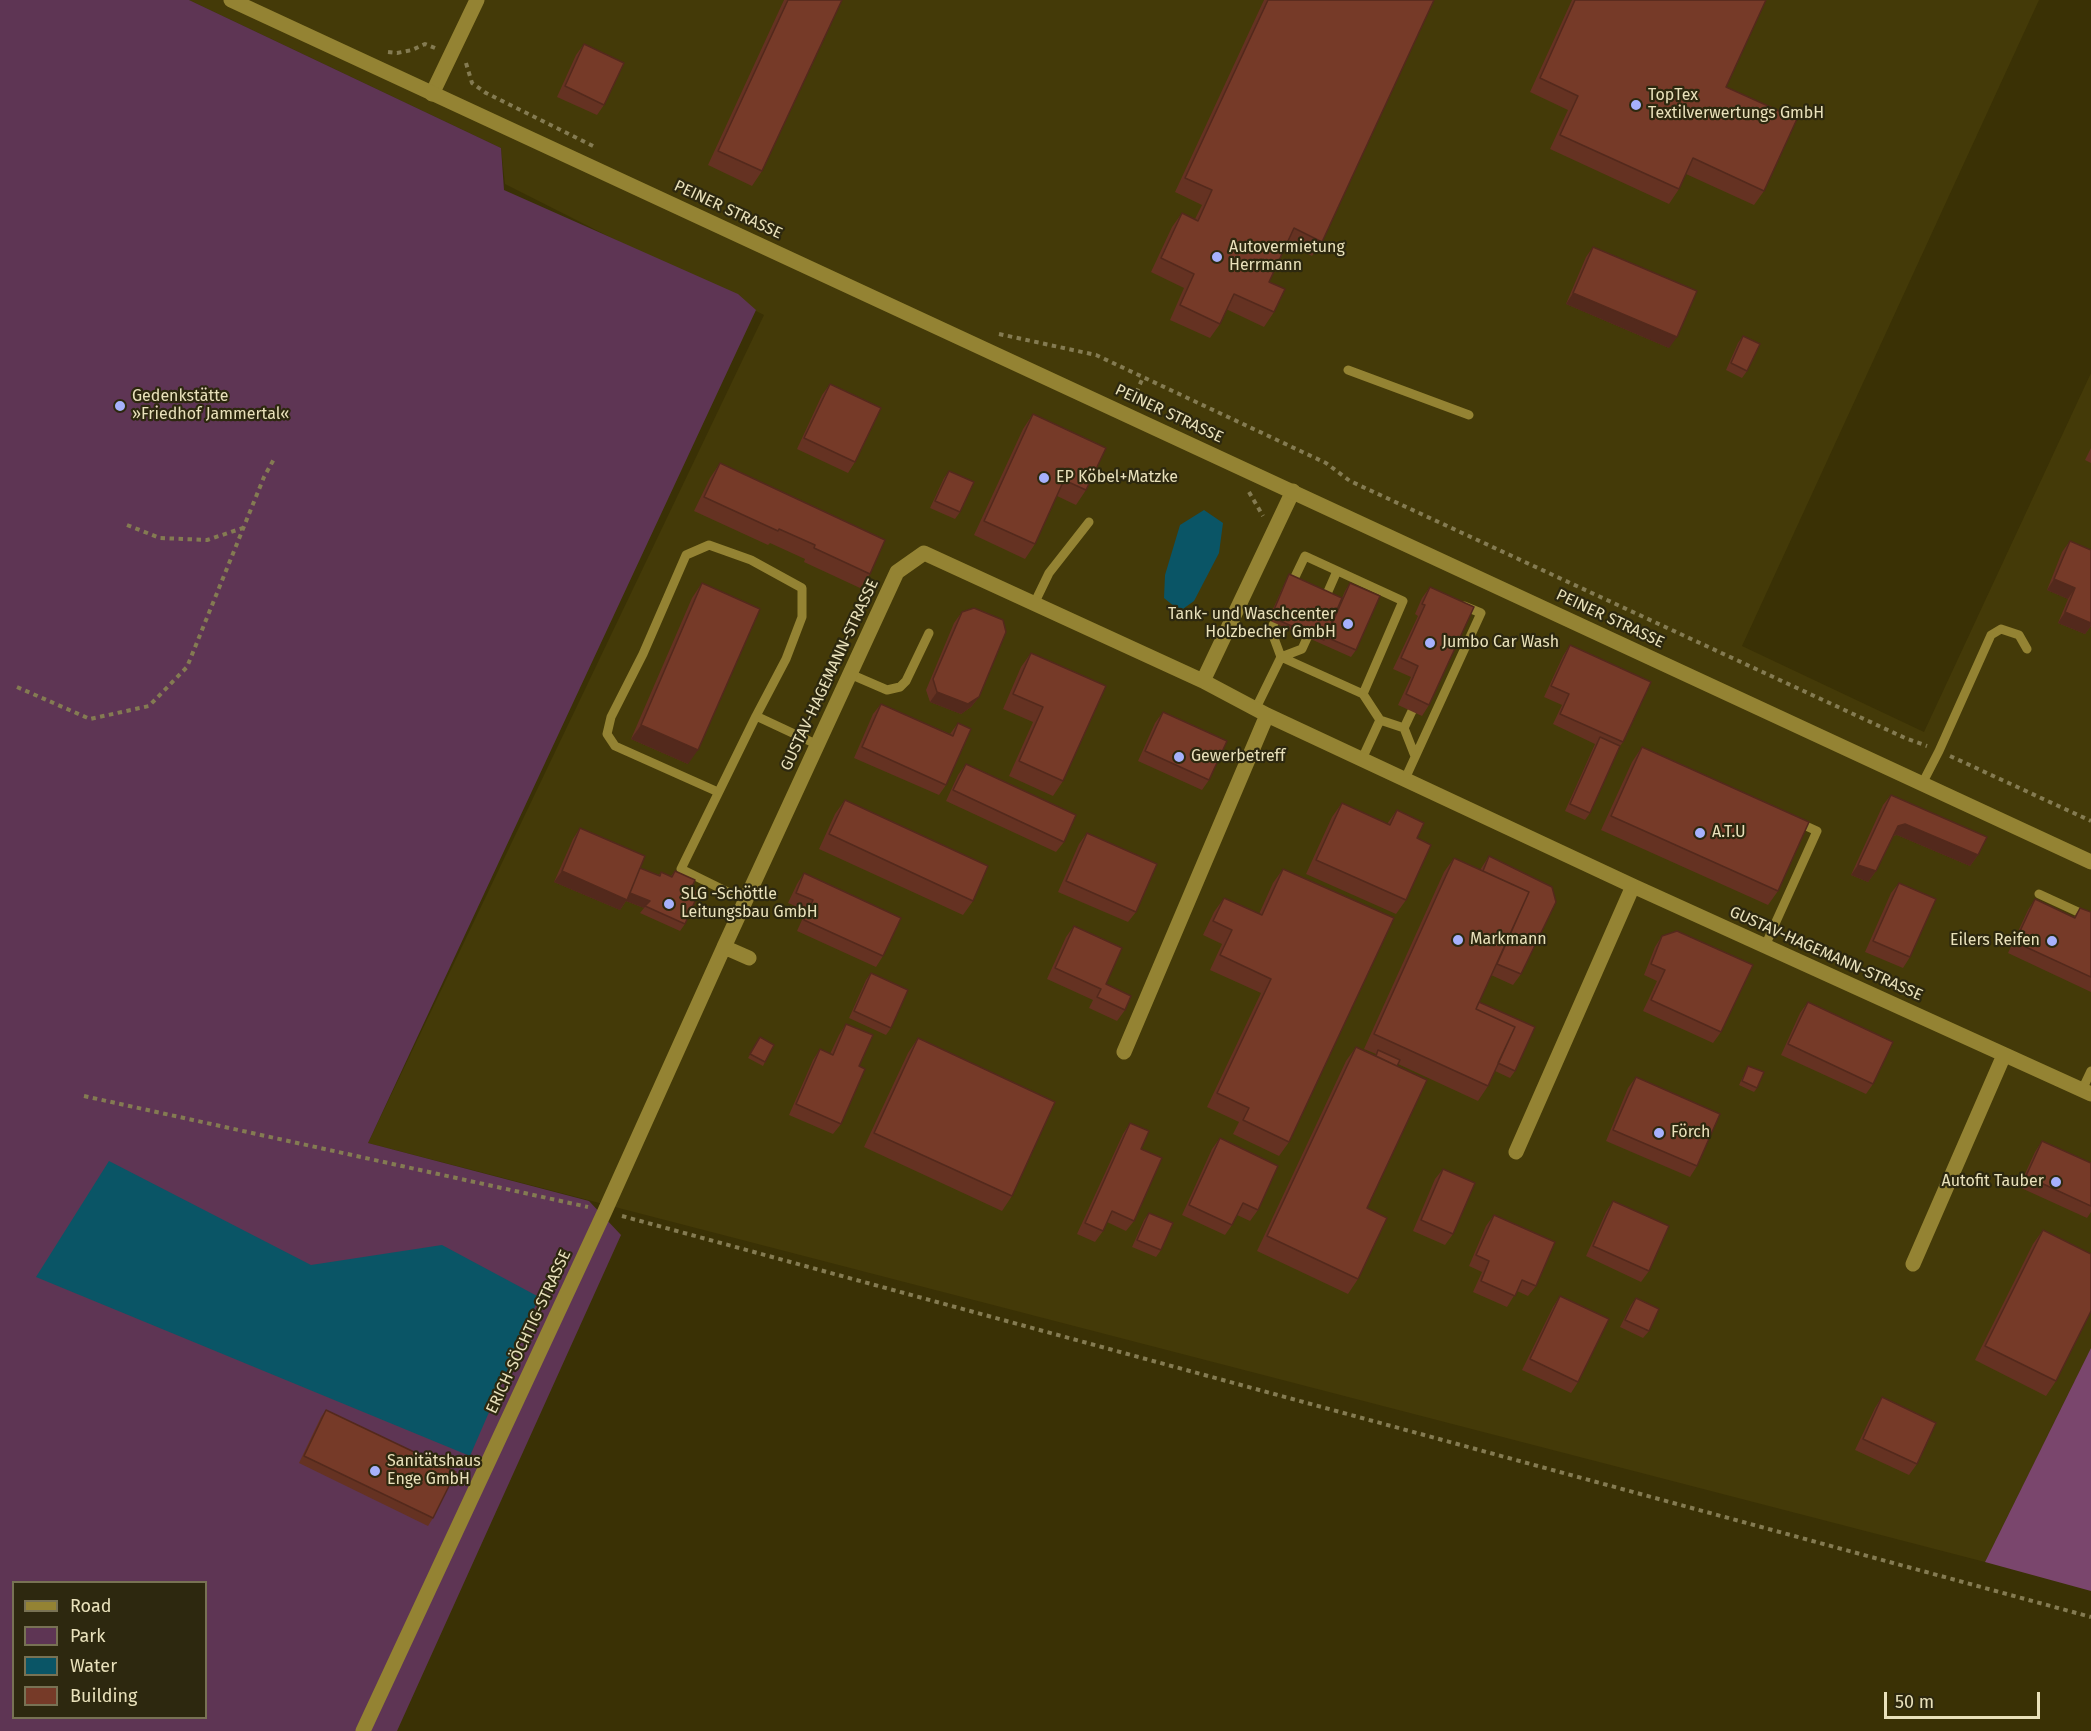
<!DOCTYPE html>
<meta charset="utf-8">
<style>
body{margin:0}
#map{position:relative;width:2091px;height:1731px;overflow:hidden;background:#3a3105;font-family:"Fira Sans",sans-serif}
canvas{display:block}
.legend{position:absolute;left:12px;top:1581px;width:195px;height:138px;box-sizing:border-box;background:#2d280f;border:2px solid #787254;margin:0;padding:8px 10px;list-style:none;font-size:18px;color:#e9e1bb}
.legend li{display:flex;align-items:center;gap:12px;height:30px}
.legend b{width:30px;border:2px solid #787254}
.scale{position:absolute;left:1884px;top:1692px;width:156px;height:27px;box-sizing:border-box;border:3px solid #e9e1bb;border-top:0;padding-left:8px;font-size:18px;line-height:21px;white-space:nowrap;color:#e9e1bb;-webkit-text-stroke:4px #2d280f;paint-order:stroke}
</style>
<div id="map">
<canvas width="2091" height="1731"></canvas>
<ul class="legend">
<li><b style="height:8px;background:#948333"></b>Road</li>
<li><b style="height:16px;background:#5e3554"></b>Park</li>
<li><b style="height:16px;background:#0a5566"></b>Water</li>
<li><b style="height:16px;background:#763a28"></b>Building</li>
</ul>
<div class="scale">50 m</div>
</div>
<script>
const c = document.querySelector('canvas').getContext('2d');
c.lineJoin = 'round';
function paint(path, color) { c.fillStyle = color; c.fill(path, 'evenodd'); }
const poly = rows => new Path2D(rows.map(r => 'M' + r).join(''));
function trace(path, color, width, dash) { c.strokeStyle = color; c.lineWidth = width; c.lineCap = dash ? 'butt' : 'round'; c.setLineDash(dash || []); c.stroke(path); }
function label(font, color, halo, rows, align = 'center') {
  c.font = font + ' "Fira Sans",sans-serif'; c.lineWidth = 4.5; c.setLineDash([]); c.textBaseline = 'middle'; c.strokeStyle = halo; c.fillStyle = color; for (const [text, x, y, turn = 0] of rows) {
    c.save(); c.translate(x, y); c.rotate((+turn || 0) * Math.PI / 180); c.textAlign = isNaN(turn) ? turn : align; if (halo) c.strokeText(text, 0, 0); c.fillText(text, 0, 0); c.restore();
  }
}
const built = poly([
 [189,0,2039,0,1742,646,1924,732,2091,373,2091,1348,1985,1562,368,1143,764,315,505,184,501,148]
]);
const green = poly([
 [0,0,189,0,501,148,504,190,738,294,756,310,368,1143,589,1201,621,1235,397,1731,0,1731],
 [14,1582,206,1582,206,1718,14,1718]
]);
const forest = poly([
 [2091,1348,2091,1591,1985,1562]
]);
const water = poly([
 [1204,510,1223,523,1219,553,1194,601,1180,611,1164,598,1165,575,1180,525],
 [109,1161,311,1265,442,1245,539,1297,470,1456,36,1277]
]);
const path = poly([
 [388,52,397,53,412,50,425,44,435,48],
 [466,63,472,83,486,93,595,147],
 [999,334,1096,355,1326,463,1350,481,1905,738,1927,746],
 [1133,401,1143,377],
 [1249,492,1263,516],
 [127,525,160,538,207,540,243,528],
 [17,687,90,719,149,706,187,667,264,477,274,459],
 [1950,756,2091,821],
 [84,1096,588,1207],
 [622,1216,2091,1617]
]);
const service = poly([
 [1348,370,1469,415],
 [1293,581,1305,556,1403,601,1363,694,1380,720,1362,759],
 [1326,596,1337,571],
 [1034,604,1049,573,1089,522],
 [1281,657,1363,694],
 [1281,657,1302,649,1307,638],
 [850,674,887,690,900,687,906,681,929,633],
 [1256,708,1281,657,1271,630,1274,623],
 [1380,720,1404,728,1415,756],
 [1404,728,1412,711],
 [1405,779,1481,613,1464,606],
 [1922,784,1939,751,1991,635,2001,629,2019,635,2027,649],
 [718,792,615,746,607,734,611,717,643,654,686,555,709,545,751,560,802,588,802,617,786,659,756,716],
 [2039,894,2091,918],
 [746,901,681,869,756,716,818,745],
 [1765,946,1817,831,1797,822],
 [2082,1090,2091,1071]
]);
const minor = poly([
 [432,94,477,0],
 [1203,681,1267,715,1633,886,2091,1094],
 [749,958,724,947,897,572,924,553,1203,681,1293,491],
 [1124,1052,1267,715],
 [1516,1152,1633,886],
 [1913,1264,2004,1055],
 [363,1731,605,1211,724,947]
]);
const secondary = poly([
 [231,0,2091,862]
]);
const wall = poly([
 [784,0,842,0,762,171,752,186,708,165],
 [1264,0,1434,0,1322,242,1312,256,1287,244,1269,282,1274,312,1264,327,1226,309,1220,324,1210,338,1170,320,1184,288,1151,272,1172,227,1182,213,1195,219,1202,205,1175,192],
 [1572,0,1766,0,1726,87,1764,191,1754,205,1686,174,1679,189,1669,204,1550,149,1568,110,1530,92],
 [584,44,604,105,597,115,557,97,576,55],
 [1593,247,1669,348,1566,304,1586,257],
 [1743,336,1747,371,1742,378,1726,370,1738,343],
 [830,384,855,462,848,473,797,449,822,395],
 [1033,414,1086,490,1076,505,1057,496,1035,544,1025,559,974,535,1023,429],
 [2091,448,2091,463,2085,460],
 [720,463,870,574,860,588,804,562,805,559,770,543,768,545,694,511,710,478],
 [949,471,960,512,955,519,930,508,944,478],
 [2070,541,2091,550,2091,626,2085,634,2058,623,2068,599,2047,590,2062,552],
 [1289,574,1342,598,1345,591,1350,583,1356,650,1351,657,1268,620,1287,578],
 [702,583,688,764,631,739,692,598],
 [1430,587,1429,705,1422,716,1398,705,1411,677,1393,669,1418,616,1415,614,1422,598],
 [962,612,979,697,971,707,961,714,930,702,926,690,954,623],
 [1570,645,1623,742,1620,746,1590,813,1585,820,1565,811,1595,744,1553,724,1562,705,1544,697,1563,656],
 [1031,653,1063,781,1053,796,1009,776,1033,722,1003,709,1021,667],
 [881,704,950,734,958,723,946,785,939,795,854,758,873,714],
 [1163,712,1209,780,1202,790,1138,761,1155,723],
 [1642,747,1778,891,1768,905,1601,830,1632,762],
 [966,764,1064,842,1056,852,946,801,958,775],
 [1891,795,1978,855,1970,866,1897,835,1893,836,1876,871,1868,882,1851,875,1883,805],
 [845,800,973,901,963,915,819,849,835,814],
 [1342,803,1387,824,1397,810,1406,900,1396,914,1306,874,1332,817],
 [580,828,640,868,659,875,661,872,671,876,675,871,691,889,685,924,680,931,640,913,644,908,626,901,620,910,554,882,573,839],
 [1087,833,1136,912,1128,922,1058,892,1079,844],
 [1489,856,1521,974,1513,985,1491,975,1479,1002,1515,1071,1510,1078,1495,1071,1488,1086,1478,1101,1398,1064,1367,1208,1358,1279,1348,1294,1257,1251,1346,1061,1356,1047,1375,1056,1376,1054,1364,1049,1444,872,1454,858,1480,870],
 [1283,869,1289,1142,1279,1156,1233,1134,1239,1122,1207,1107,1261,993,1210,970,1222,944,1203,935,1214,912,1224,898,1259,914,1273,883],
 [804,873,883,956,876,967,797,931,806,911,788,903,797,884],
 [1899,883,1910,957,1903,968,1865,952,1891,893],
 [2035,899,2074,917,2080,908,2091,912,2091,992,2008,953,2028,910],
 [1074,926,1106,984,1125,1010,1117,1021,1089,1008,1093,1000,1047,979,1066,937],
 [1662,936,1721,1032,1713,1043,1643,1011,1657,981,1644,975,1655,947],
 [871,973,891,1028,886,1035,849,1018,866,980],
 [1808,1002,1873,1084,1866,1094,1781,1055,1800,1013],
 [846,1024,859,1066,841,1124,833,1134,789,1115,813,1060,820,1049,830,1054,839,1035],
 [760,1037,765,1062,763,1066,748,1058],
 [918,1038,1012,1196,1002,1211,864,1147,908,1053],
 [1748,1066,1757,1088,1754,1092,1739,1085],
 [1636,1077,1697,1166,1690,1177,1606,1141,1628,1088],
 [1130,1123,1141,1149,1134,1221,1126,1231,1107,1222,1103,1231,1095,1242,1077,1234,1123,1134],
 [1220,1138,1258,1210,1250,1221,1237,1215,1232,1225,1225,1235,1182,1215,1212,1149],
 [2042,1141,2091,1163,2091,1212,2087,1218,2019,1187,2035,1152],
 [1443,1169,1453,1234,1445,1245,1413,1231,1435,1179],
 [1613,1201,1649,1271,1641,1282,1586,1256,1606,1212],
 [1149,1213,1161,1250,1156,1257,1132,1247,1144,1220],
 [1494,1215,1536,1286,1528,1296,1517,1291,1507,1307,1473,1292,1482,1272,1469,1266,1486,1226],
 [2043,1230,2056,1381,2046,1396,1975,1360,2033,1244],
 [1560,1296,1578,1382,1571,1393,1522,1370,1553,1307],
 [1636,1298,1649,1331,1643,1338,1620,1327,1631,1305],
 [1882,1397,1917,1464,1909,1475,1855,1450,1875,1408],
 [326,1410,433,1518,428,1526,299,1463,321,1417]
]);
const shadedWall = poly([
 [1573,293,1677,337,1669,348,1566,304],
 [2054,579,2075,588,2068,599,2047,590],
 [2065,612,2091,623,2091,626,2085,634,2058,623],
 [937,692,979,697,971,707,961,714,930,702],
 [641,725,698,750,688,764,631,739],
 [1905,824,1978,855,1970,866,1897,835,1890,836,1898,826],
 [1858,865,1876,871,1868,882,1851,875],
 [562,871,629,893,650,901,644,908,626,901,620,910,554,882]
]);
const building = poly([
 [788,0,842,0,762,171,718,151,788,0],
 [1268,0,1434,0,1322,242,1294,228,1269,282,1285,289,1274,312,1234,294,1220,324,1180,305,1194,274,1161,258,1182,213,1198,221,1212,190,1185,178,1268,0],
 [1575,0,1766,0,1726,87,1797,119,1764,191,1693,158,1679,189,1560,135,1578,96,1540,78,1575,0],
 [584,44,624,63,604,105,565,86,584,44],
 [1593,247,1697,291,1677,337,1573,293,1593,247],
 [1743,336,1760,344,1747,371,1731,363,1743,336],
 [830,384,881,408,855,462,804,438,830,384],
 [1033,414,1106,448,1086,490,1064,480,1035,544,984,521,1033,414],
 [720,463,885,540,870,574,814,548,815,545,779,529,778,531,704,497,720,463],
 [949,471,974,482,960,512,935,501,949,471],
 [2070,541,2091,550,2091,623,2065,612,2075,588,2054,579,2070,541],
 [1289,574,1342,598,1324,640,1271,617,1289,574],
 [702,583,760,609,698,750,641,725,702,583],
 [1350,583,1380,596,1356,650,1326,637,1350,583],
 [1430,587,1474,607,1429,705,1406,694,1418,666,1401,658,1425,605,1422,604,1430,587],
 [974,608,1003,620,1006,632,979,697,968,704,937,692,933,679,962,612,974,608],
 [1570,645,1651,682,1623,742,1560,714,1569,694,1551,686,1570,645],
 [1031,653,1106,686,1063,781,1019,761,1043,707,1013,694,1031,653],
 [881,704,953,736,958,723,971,729,946,785,862,747,881,704],
 [1163,712,1227,741,1209,780,1145,751,1163,712],
 [1600,737,1620,746,1590,813,1570,804,1600,737],
 [1642,747,1809,822,1778,891,1611,816,1642,747],
 [966,764,1076,815,1064,842,953,790,966,764],
 [1891,795,1987,837,1978,855,1905,824,1898,826,1876,871,1858,865,1891,795],
 [845,800,988,866,973,901,829,834,845,800],
 [1342,803,1390,825,1397,810,1424,823,1417,838,1431,845,1406,900,1316,860,1342,803],
 [580,828,645,856,627,900,562,871,580,828],
 [1087,833,1157,864,1136,912,1066,881,1087,833],
 [1489,856,1552,887,1556,902,1521,974,1497,964,1529,892,1483,871,1489,856],
 [1454,858,1529,892,1476,1009,1515,1027,1488,1086,1374,1034,1454,858],
 [640,868,660,876,661,872,672,877,675,871,695,880,691,889,699,892,685,924,645,906,650,901,630,893,640,868],
 [1283,869,1394,918,1289,1142,1243,1120,1249,1108,1217,1093,1271,979,1220,955,1232,930,1213,921,1224,898,1262,915,1283,869],
 [804,873,901,918,883,956,804,920,813,900,796,893,804,873],
 [1899,883,1936,899,1910,957,1873,941,1899,883],
 [2035,899,2075,918,2080,908,2091,912,2091,977,2015,942,2035,899],
 [1074,926,1122,948,1106,984,1131,996,1125,1010,1097,997,1101,989,1055,968,1074,926],
 [1677,931,1753,965,1721,1032,1651,1000,1665,970,1651,964,1662,936,1677,931],
 [871,973,908,990,891,1028,854,1011,871,973],
 [1479,1002,1535,1027,1515,1071,1498,1063,1515,1027,1476,1009,1479,1002],
 [1808,1002,1893,1042,1873,1084,1788,1044,1808,1002],
 [846,1024,873,1035,859,1066,865,1069,841,1124,796,1104,820,1049,833,1055,846,1024],
 [760,1037,774,1045,765,1062,750,1054,760,1037],
 [918,1038,1055,1102,1012,1196,874,1133,918,1038],
 [1356,1047,1427,1080,1367,1208,1387,1218,1358,1279,1267,1236,1356,1047],
 [1378,1050,1400,1060,1397,1066,1376,1056,1378,1050],
 [1748,1066,1764,1072,1757,1088,1742,1081,1748,1066],
 [1636,1077,1720,1114,1697,1166,1613,1130,1636,1077],
 [1130,1123,1149,1131,1141,1149,1162,1158,1134,1221,1112,1211,1103,1231,1085,1223,1130,1123],
 [1220,1138,1278,1166,1258,1210,1243,1203,1232,1225,1189,1205,1220,1138],
 [2042,1141,2091,1163,2091,1206,2026,1176,2042,1141],
 [1443,1169,1475,1183,1453,1234,1421,1220,1443,1169],
 [1613,1201,1669,1226,1649,1271,1593,1246,1613,1201],
 [1149,1213,1173,1223,1161,1250,1137,1240,1149,1213],
 [1494,1215,1555,1242,1536,1286,1522,1280,1515,1296,1481,1281,1489,1261,1476,1255,1494,1215],
 [2043,1230,2091,1254,2091,1311,2056,1381,1985,1346,2043,1230],
 [1560,1296,1609,1319,1578,1382,1530,1359,1560,1296],
 [1636,1298,1659,1309,1649,1331,1625,1320,1636,1298],
 [1882,1397,1936,1423,1917,1464,1863,1439,1882,1397],
 [326,1410,456,1472,433,1518,304,1456,326,1410]
]);
const markers = [
 [1636,105,6,"#a6b1fc"],
 [1217,257,6,"#a6b1fc"],
 [120,406,6,"#a6b1fc"],
 [1044,478,6,"#a6b1fc"],
 [1348,624,6,"#a6b1fc"],
 [1430,643,6,"#a6b1fc"],
 [1179,757,6,"#a6b1fc"],
 [1700,833,6,"#a6b1fc"],
 [669,904,6,"#a6b1fc"],
 [1458,940,6,"#a6b1fc"],
 [2052,941,6,"#a6b1fc"],
 [1659,1133,6,"#a6b1fc"],
 [2056,1182,6,"#a6b1fc"],
 [375,1471,6,"#a6b1fc"]
];
const poiNames = [
 ["TopTex",1648,96],
 ["Textilverwertungs GmbH",1648,114],
 ["Autovermietung",1229,248],
 ["Herrmann",1229,266],
 ["Gedenkstätte",132,397],
 ["»Friedhof Jammertal«",132,415],
 ["EP Köbel+Matzke",1056,478],
 ["Tank- und Waschcenter",1336,615,"right"],
 ["Holzbecher GmbH",1336,633,"right"],
 ["Jumbo Car Wash",1442,643],
 ["Gewerbetreff",1191,757],
 ["A.T.U",1712,833],
 ["SLG -Schöttle",681,895],
 ["Leitungsbau GmbH",681,913],
 ["Markmann",1470,940],
 ["Eilers Reifen",2040,941,"right"],
 ["Förch",1671,1133],
 ["Autofit Tauber",2044,1182,"right"],
 ["Sanitätshaus",387,1462],
 ["Enge GmbH",387,1480]
];
const streetNames = [
 ["PEINER STRASSE",728,210,25],
 ["PEINER STRASSE",1169,414,25],
 ["PEINER STRASSE",1610,619,25],
 ["GUSTAV-HAGEMANN-STRASSE",830,675,-65],
 ["GUSTAV-HAGEMANN-STRASSE",1826,954,24],
 ["ERICH-SÖCHTIG-STRASSE",529,1332,-65]
];
paint(built, '#443a08');
paint(green, '#5e3554');
paint(forest, '#7a466d');
paint(water, '#0a5566');
trace(path, '#847b52', 4, [4.5, 4.5]);
trace(service, '#948333', 9);
trace(minor, '#948333', 15);
trace(secondary, '#948333', 15);
paint(wall, '#653222');
paint(shadedWall, '#53291c');
paint(building, '#763a28');
trace(building, '#53291c', 1.5);
for (const [x, y, r, color] of markers) { const dot = new Path2D(); dot.arc(x, y, r, 0, 2 * Math.PI); c.fillStyle = color; c.fill(dot); trace(dot, '#2d280f', 2); }
label('16px', '#e9e1bb', '#2d280f', poiNames, 'left');
label('16px', '#e9e1bb', '#2d280f', streetNames);
</script>
